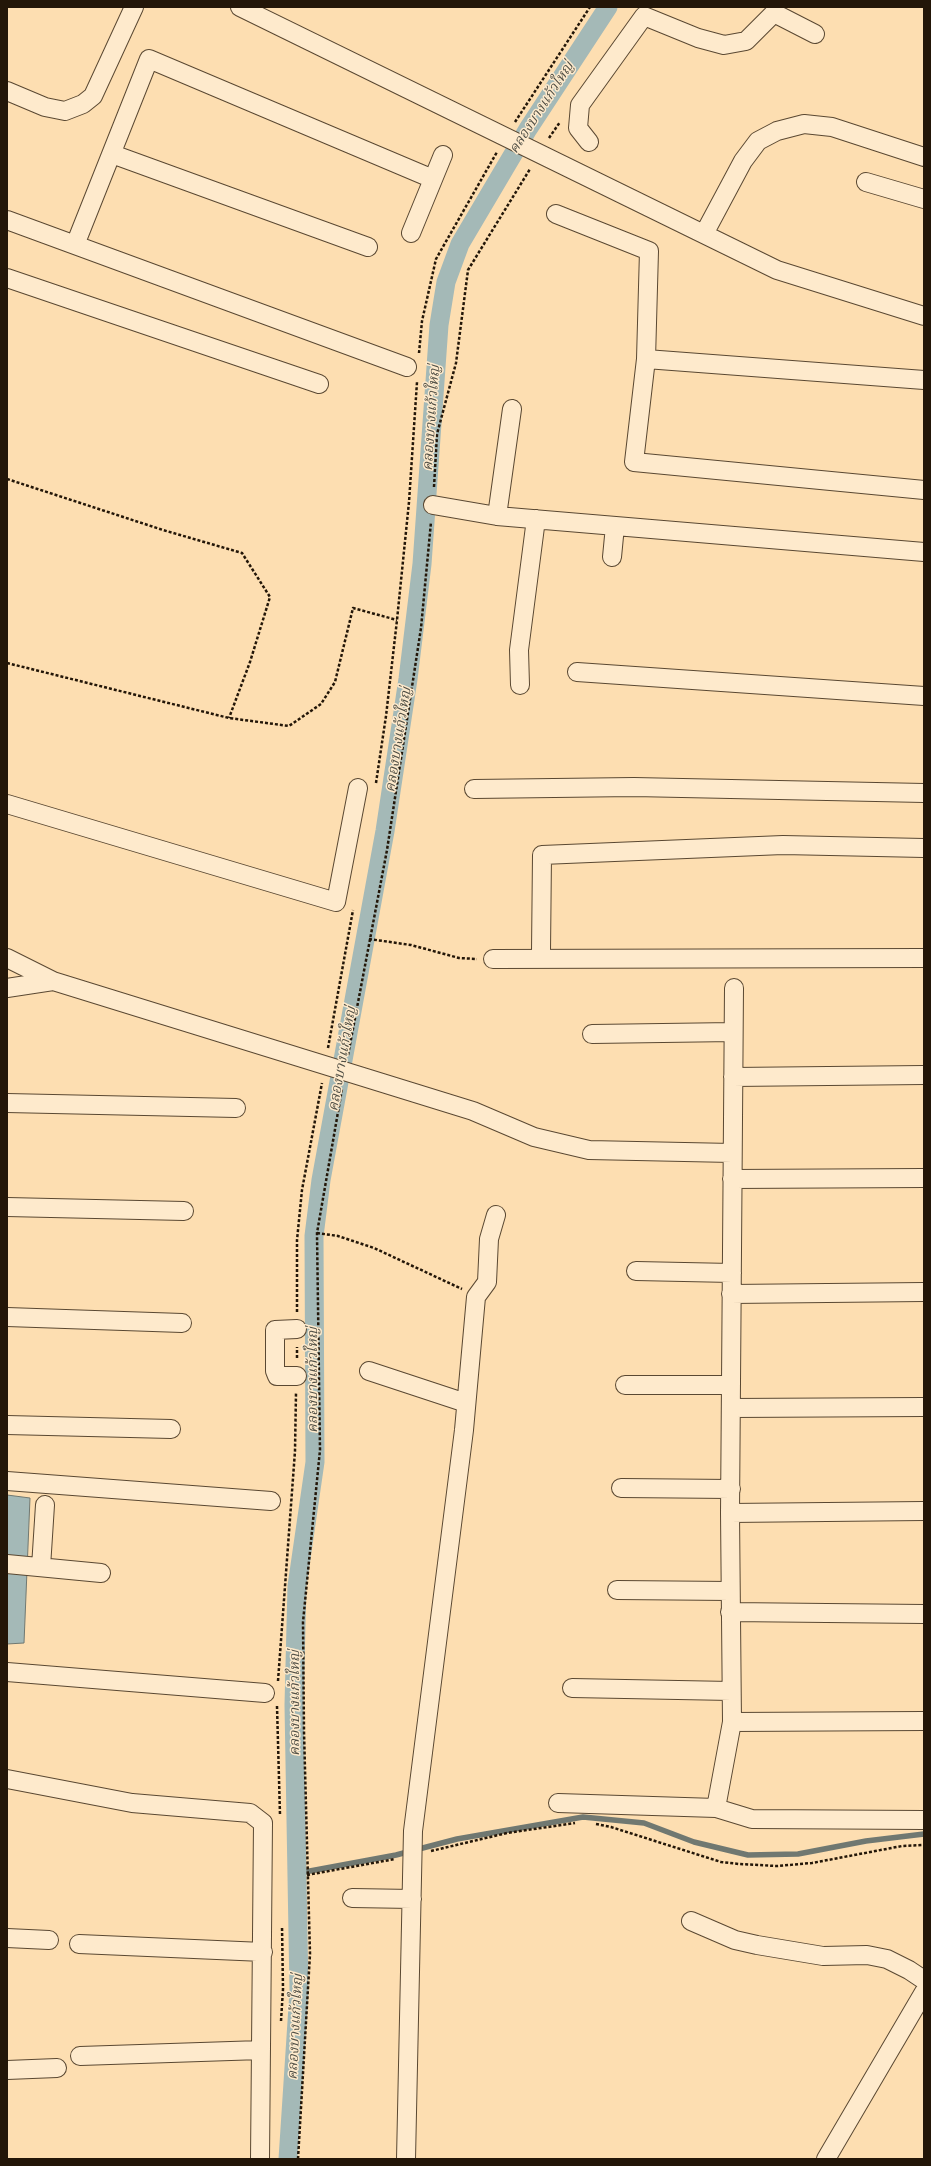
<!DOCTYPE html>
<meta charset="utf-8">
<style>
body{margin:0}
#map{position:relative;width:931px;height:2166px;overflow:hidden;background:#fddeb1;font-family:"Libre Bodoni",serif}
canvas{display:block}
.frame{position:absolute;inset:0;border:8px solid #231608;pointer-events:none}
</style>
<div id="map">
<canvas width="931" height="2166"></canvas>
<div class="frame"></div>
</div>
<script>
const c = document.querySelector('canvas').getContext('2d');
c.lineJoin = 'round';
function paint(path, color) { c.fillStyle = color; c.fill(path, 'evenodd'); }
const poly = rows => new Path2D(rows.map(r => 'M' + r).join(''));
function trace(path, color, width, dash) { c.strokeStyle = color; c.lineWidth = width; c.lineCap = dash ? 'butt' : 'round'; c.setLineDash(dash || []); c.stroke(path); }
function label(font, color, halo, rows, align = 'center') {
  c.font = font + ' "Libre Bodoni","Noto Serif Thai",serif'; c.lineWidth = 3; c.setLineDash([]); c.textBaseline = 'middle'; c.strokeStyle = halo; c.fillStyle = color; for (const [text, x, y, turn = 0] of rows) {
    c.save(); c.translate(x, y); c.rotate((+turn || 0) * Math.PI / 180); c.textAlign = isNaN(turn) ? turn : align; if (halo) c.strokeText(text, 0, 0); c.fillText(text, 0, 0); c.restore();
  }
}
const water = poly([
 [7,1495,30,1498,24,1643,7,1644,7,1495]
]);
const stream = poly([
 [299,1873,396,1855,457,1839,583,1817,644,1823,694,1842,748,1855,798,1854,866,1841,924,1834]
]);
const canal = poly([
 [288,2159,299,1991,294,1705,297,1586,315,1462,314,1236,321,1180,385,831,408,679,422,564,439,325,446,282,460,244,528,129,608,7]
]);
const path = poly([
 [515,122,590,7],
 [549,138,560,122],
 [419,353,422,321,436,259,497,152],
 [7,479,163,530,242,553,270,597,250,662,229,718],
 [434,487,437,434,456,363,468,270,530,169],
 [7,663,229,718,289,726,321,704,335,682,353,608,397,620],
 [376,783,386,716,397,620,409,502,417,382],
 [369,939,411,945,459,958,477,959],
 [328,1048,353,910],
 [348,1055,387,850,421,628,431,522],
 [317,1233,338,1236,374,1248,462,1289],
 [297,1312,297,1240,302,1190,322,1083],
 [297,1358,297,1347],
 [278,1681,295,1451,296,1393],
 [277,1706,280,1815],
 [596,1824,611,1827,721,1862,739,1864,777,1866,812,1863,902,1846,924,1845],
 [431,1851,507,1833,575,1823],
 [307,1875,395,1859],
 [281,2021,283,1989,282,1926],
 [298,2159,310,1954,304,1732,303,1622,320,1450,317,1233,342,1089]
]);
const minor = poly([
 [240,7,777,270,924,316],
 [7,91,45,107,65,111,83,104,93,96,134,7],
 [589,142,578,128,580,105,644,16,698,38,724,45,746,41,774,13,815,34],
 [112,154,368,247],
 [866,182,924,199],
 [556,214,649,251,646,359,634,462,924,490],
 [7,220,407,367],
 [411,233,443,155],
 [704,234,743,161,758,141,777,131,804,124,832,127,924,157],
 [75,245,149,59,433,179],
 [7,278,319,384],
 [646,359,924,380],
 [433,505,497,516,924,552],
 [497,516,512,409],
 [612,557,615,526],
 [577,672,924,696],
 [520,685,519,650,536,519],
 [474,789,634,787,924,793],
 [7,804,336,902,358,788],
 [541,951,542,855,783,845,924,848],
 [7,958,53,981],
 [493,959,924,958],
 [7,988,53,981,473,1111,534,1137,589,1150,732,1153],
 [592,1034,733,1032],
 [733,1077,924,1075],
 [7,1103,236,1108],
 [732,1179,924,1178],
 [7,1207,184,1211],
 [636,1271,732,1273],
 [731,1294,924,1292],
 [7,1317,182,1323],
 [369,1371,466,1403],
 [297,1376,277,1376,275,1371,275,1330,297,1329],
 [625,1385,731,1385],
 [731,1408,924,1407],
 [7,1425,171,1429],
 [7,1481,271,1501],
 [621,1488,731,1489],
 [730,1513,924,1511],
 [7,1564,101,1573],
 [41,1567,45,1505],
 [617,1590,730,1591],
 [730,1612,924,1614],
 [7,1672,265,1693],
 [572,1688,731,1691],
 [732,1722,924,1721],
 [7,1779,132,1803,250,1813,263,1823,260,2159],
 [558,1803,716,1808,732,1722,730,1513,734,988],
 [716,1808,752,1819,924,1820],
 [352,1898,412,1899],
 [691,1921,735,1940,757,1945,823,1956,867,1955,887,1959,909,1970,924,1980],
 [7,1938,49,1940],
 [79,1944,263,1952],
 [80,2056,261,2050],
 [7,2070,57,2068],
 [406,2159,413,1831,464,1430,476,1297,487,1282,489,1239,496,1215],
 [826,2159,924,1992]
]);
const waterNames = [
 ["คลองบางแก้วใหญ่",542,108,-57],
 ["คลองบางแก้วใหญ่",432,418,-86],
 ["คลองบางแก้วใหญ่",399,740,-81],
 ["คลองบางแก้วใหญ่",343,1059,-80],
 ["คลองบางแก้วใหญ่",314,1380,-90],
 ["คลองบางแก้วใหญ่",296,1703,-90],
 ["คลองบางแก้วใหญ่",296,2027,-87]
];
paint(water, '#a4b9b7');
trace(water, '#707871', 1);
trace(stream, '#707871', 5.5);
trace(canal, '#a4b9b7', 19);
trace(minor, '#5a4832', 20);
trace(path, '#231608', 2.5, [3, 2]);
trace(minor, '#feeacc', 18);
label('italic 14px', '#504f45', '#feeacc', waterNames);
</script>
